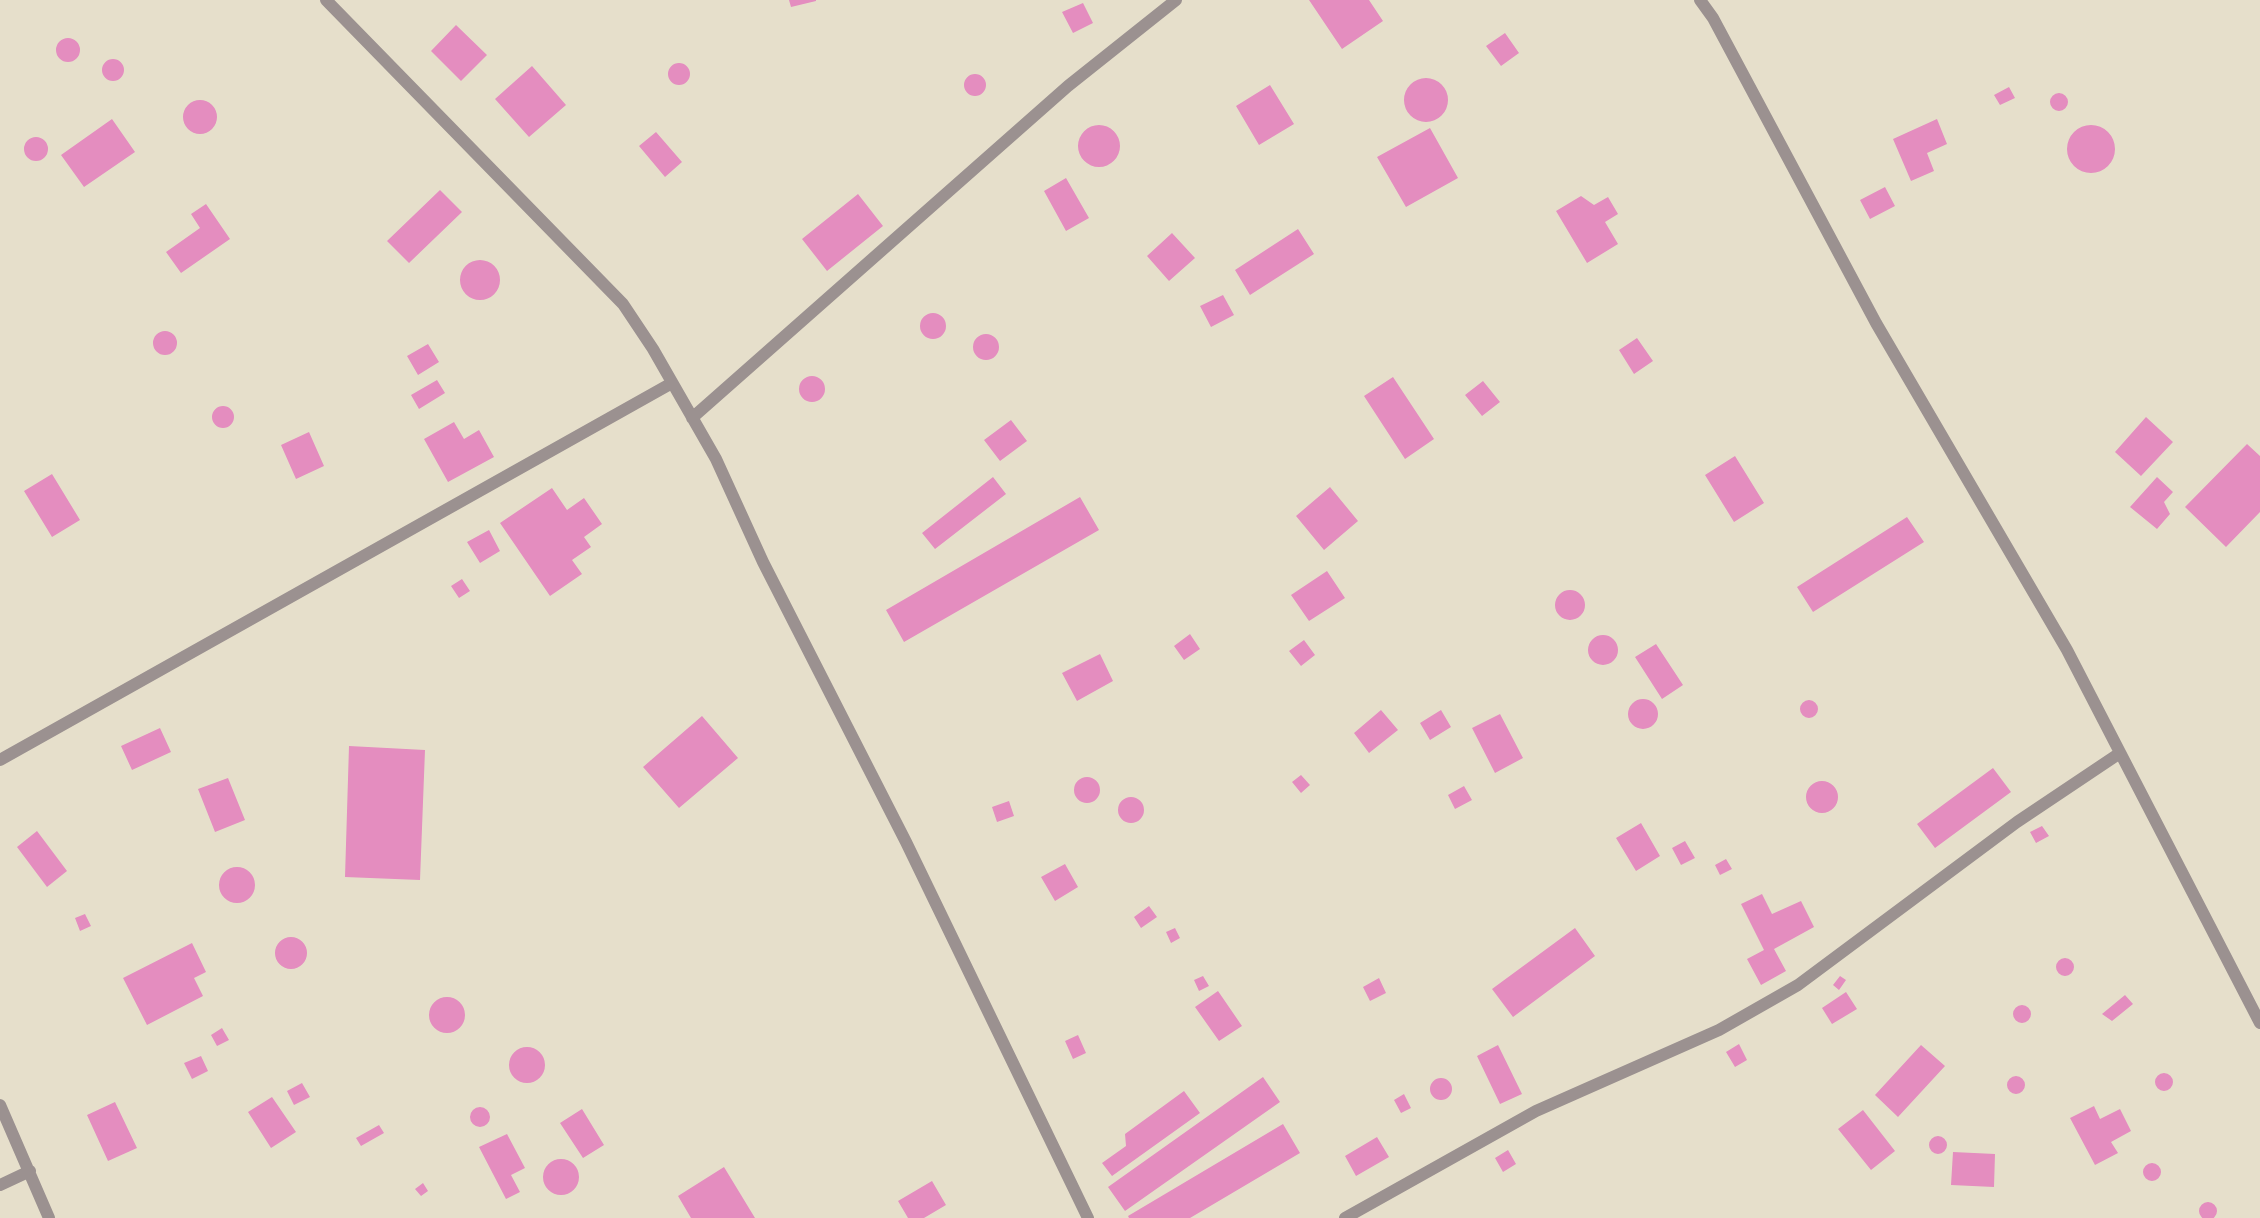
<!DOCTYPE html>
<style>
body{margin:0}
canvas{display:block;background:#e6dfcb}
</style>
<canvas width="2260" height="1218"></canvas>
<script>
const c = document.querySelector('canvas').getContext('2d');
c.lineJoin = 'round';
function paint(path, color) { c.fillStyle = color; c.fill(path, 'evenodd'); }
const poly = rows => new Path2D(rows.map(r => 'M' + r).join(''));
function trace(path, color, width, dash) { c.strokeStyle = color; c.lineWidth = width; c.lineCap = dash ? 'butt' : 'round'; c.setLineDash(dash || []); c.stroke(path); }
const building = poly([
 [789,0,816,0,816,1,791,7],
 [1309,0,1369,0,1383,21,1342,49],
 [1083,3,1093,23,1073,33,1062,12],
 [456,25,487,55,461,81,431,51],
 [1505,33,1519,53,1501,66,1486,46],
 '56 50a12 12 0 1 1 24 0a12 12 0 1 1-24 0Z',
 '102 70a11 11 0 1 1 22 0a11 11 0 1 1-22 0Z',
 '668 74a11 11 0 1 1 22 0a11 11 0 1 1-22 0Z',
 [532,66,566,105,529,137,495,99],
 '964 85a11 11 0 1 1 22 0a11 11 0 1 1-22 0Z',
 '1404 100a22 22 0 1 1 44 0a22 22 0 1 1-44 0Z',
 [1270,85,1294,124,1259,145,1236,106],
 [2009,87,2015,98,2000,105,1994,95],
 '2050 102a9 9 0 1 1 18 0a9 9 0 1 1-18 0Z',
 '183 117a17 17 0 1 1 34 0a17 17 0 1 1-34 0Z',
 [112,119,135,152,84,187,61,155],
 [1937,119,1947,144,1927,153,1934,171,1911,181,1893,139],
 '1078 146a21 21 0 1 1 42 0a21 21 0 1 1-42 0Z',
 '2067 149a24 24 0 1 1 48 0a24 24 0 1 1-48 0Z',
 [1430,128,1458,178,1406,207,1377,157],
 [656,132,682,162,665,177,639,146],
 '24 149a12 12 0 1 1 24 0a12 12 0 1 1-24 0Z',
 [1066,178,1089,218,1066,231,1044,191],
 [1885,187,1895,206,1870,219,1860,200],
 [440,190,462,212,409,263,387,241],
 [858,194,883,226,827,271,802,239],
 [1581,196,1594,205,1608,197,1618,214,1605,222,1618,244,1587,263,1556,211],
 [206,204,230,239,181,273,166,252,200,228,191,214],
 [1298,229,1314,254,1250,295,1235,270],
 [1172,233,1195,258,1169,281,1147,256],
 '460 280a20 20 0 1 1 40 0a20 20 0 1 1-40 0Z',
 [1223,295,1234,315,1211,327,1200,306],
 '920 326a13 13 0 1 1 26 0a13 13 0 1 1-26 0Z',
 '153 343a12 12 0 1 1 24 0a12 12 0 1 1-24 0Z',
 '973 347a13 13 0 1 1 26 0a13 13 0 1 1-26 0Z',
 [1637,338,1653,361,1634,374,1619,350],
 [428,344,439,362,418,375,407,356],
 '799 389a13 13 0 1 1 26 0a13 13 0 1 1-26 0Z',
 [1393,377,1434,439,1405,459,1364,396],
 [437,380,445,393,419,409,411,395],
 [1483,381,1500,402,1482,416,1465,395],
 '212 417a11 11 0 1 1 22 0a11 11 0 1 1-22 0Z',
 [2146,417,2173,442,2141,476,2115,452],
 [1011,420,1027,441,1000,461,984,440],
 [454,422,464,439,479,430,494,457,448,482,424,439],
 [309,432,324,466,296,479,281,445],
 [2247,444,2260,456,2260,512,2226,547,2185,507],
 [1735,456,1764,503,1734,522,1705,475],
 [52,474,80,520,52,537,24,491],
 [993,477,1006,494,935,549,922,533],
 [2157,477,2173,492,2164,502,2170,514,2157,529,2130,507],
 [1330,487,1358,521,1324,550,1296,516],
 [552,488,567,510,584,498,602,524,584,537,591,547,572,560,582,574,550,596,500,523],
 [1080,497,1099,530,904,642,886,610],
 [1907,517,1924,542,1813,612,1797,587],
 [489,530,500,551,480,563,467,542],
 [1327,571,1345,598,1309,621,1291,595],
 [462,579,470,591,459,598,451,586],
 '1555 605a15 15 0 1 1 30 0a15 15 0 1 1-30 0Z',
 [1190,634,1200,649,1184,660,1174,646],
 '1588 650a15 15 0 1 1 30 0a15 15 0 1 1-30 0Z',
 [1304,640,1315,655,1301,666,1289,651],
 [1656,644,1683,685,1662,699,1635,657],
 [1100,654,1113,681,1077,701,1062,673],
 '1628 714a15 15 0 1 1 30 0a15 15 0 1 1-30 0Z',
 '1800 709a9 9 0 1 1 18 0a9 9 0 1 1-18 0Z',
 [1381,710,1398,730,1369,753,1354,733],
 [1441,710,1451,727,1430,740,1420,723],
 [1500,714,1523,758,1495,773,1472,728],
 [702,716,738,758,679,808,643,767],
 [160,728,171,752,132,770,121,746],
 [349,746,425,750,420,880,345,877],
 [1993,768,2011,792,1935,848,1917,824],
 [1301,775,1310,785,1301,793,1292,782],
 '1074 790a13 13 0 1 1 26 0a13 13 0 1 1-26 0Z',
 [228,778,245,820,215,832,198,789],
 '1806 797a16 16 0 1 1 32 0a16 16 0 1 1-32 0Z',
 [1464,786,1472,800,1455,809,1448,795],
 '1118 810a13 13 0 1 1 26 0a13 13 0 1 1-26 0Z',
 [1009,801,1014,816,997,822,992,807],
 [1641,823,1660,856,1636,871,1616,838],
 [2042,826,2049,836,2036,843,2030,832],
 [37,831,67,871,47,887,17,847],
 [1685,841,1695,858,1681,865,1672,848],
 [1726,859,1732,869,1720,875,1715,865],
 [1065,864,1078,887,1055,901,1041,877],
 '219 885a18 18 0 1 1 36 0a18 18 0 1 1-36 0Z',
 [1762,894,1772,914,1801,901,1814,927,1774,949,1786,971,1761,985,1747,959,1764,950,1741,904],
 [1149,906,1157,917,1141,928,1134,917],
 [85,914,91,926,80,931,75,918],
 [1175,928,1180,938,1171,943,1166,932],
 [1575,928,1595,956,1513,1017,1492,989],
 '275 953a16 16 0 1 1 32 0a16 16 0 1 1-32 0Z',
 [192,943,206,972,194,978,203,996,147,1025,123,978],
 '2056 967a9 9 0 1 1 18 0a9 9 0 1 1-18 0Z',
 [1203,976,1209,986,1199,991,1194,980],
 [1840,976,1846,980,1839,990,1833,985],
 [1379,978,1386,993,1370,1001,1363,987],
 [1218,991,1242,1026,1219,1041,1195,1007],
 [1846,992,1857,1009,1832,1024,1822,1008],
 [2125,995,2133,1004,2112,1021,2102,1014],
 '429 1015a18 18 0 1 1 36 0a18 18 0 1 1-36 0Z',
 '2013 1014a9 9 0 1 1 18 0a9 9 0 1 1-18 0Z',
 [222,1028,229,1040,217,1046,211,1035],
 [1078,1035,1086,1053,1073,1059,1065,1041],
 [1739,1044,1747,1060,1735,1067,1726,1052],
 [1498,1045,1522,1094,1500,1104,1477,1056],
 [1921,1045,1945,1066,1898,1117,1875,1095],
 '509 1065a18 18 0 1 1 36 0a18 18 0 1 1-36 0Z',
 [201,1056,208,1071,192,1079,184,1063],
 '2155 1082a9 9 0 1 1 18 0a9 9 0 1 1-18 0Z',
 '2007 1085a9 9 0 1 1 18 0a9 9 0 1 1-18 0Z',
 [1263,1077,1280,1102,1125,1211,1108,1187],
 '1430 1089a11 11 0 1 1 22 0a11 11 0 1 1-22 0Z',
 [302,1083,310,1097,294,1105,287,1091],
 [1184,1091,1200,1113,1112,1176,1102,1163,1126,1146,1125,1134],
 [1404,1094,1411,1108,1401,1113,1394,1100],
 [272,1097,296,1132,271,1148,248,1112],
 [115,1102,137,1148,108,1161,87,1115],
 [2094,1106,2100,1119,2120,1109,2131,1131,2111,1142,2118,1153,2095,1165,2070,1118],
 '470 1117a10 10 0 1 1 20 0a10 10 0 1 1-20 0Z',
 [582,1109,604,1145,583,1158,560,1123],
 [1863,1110,1895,1151,1871,1170,1838,1129],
 [1283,1124,1300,1153,1190,1218,1129,1218,1128,1216],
 [379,1125,384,1133,361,1146,356,1138],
 [507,1134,525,1168,511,1175,520,1192,506,1199,479,1147],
 '1929 1145a9 9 0 1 1 18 0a9 9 0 1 1-18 0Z',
 [1377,1137,1389,1157,1356,1176,1345,1156],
 [1508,1150,1516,1164,1503,1172,1495,1158],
 [1953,1152,1995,1154,1994,1187,1951,1185],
 '543 1177a18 18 0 1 1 36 0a18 18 0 1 1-36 0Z',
 '2143 1172a9 9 0 1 1 18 0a9 9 0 1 1-18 0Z',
 [724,1167,755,1218,691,1218,678,1196],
 [932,1181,946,1205,924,1218,908,1218,898,1201],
 [423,1183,428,1191,421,1196,415,1189],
 '2199 1211a9 9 0 1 1 18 0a9 9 0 1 1-18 0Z'
]);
const minor = poly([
 [326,0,623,304,653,349,716,459,763,562,906,842,1088,1218],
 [1700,0,1713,18,1876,323,2067,650,2260,1023],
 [692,418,1068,86,1176,0],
 [0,760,672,383],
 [0,1105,49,1218],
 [0,1185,30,1171],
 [1345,1218,1536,1111,1719,1030,1798,985,2017,822,2120,753]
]);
paint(building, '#e48dbf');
trace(minor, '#9b9190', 12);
</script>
